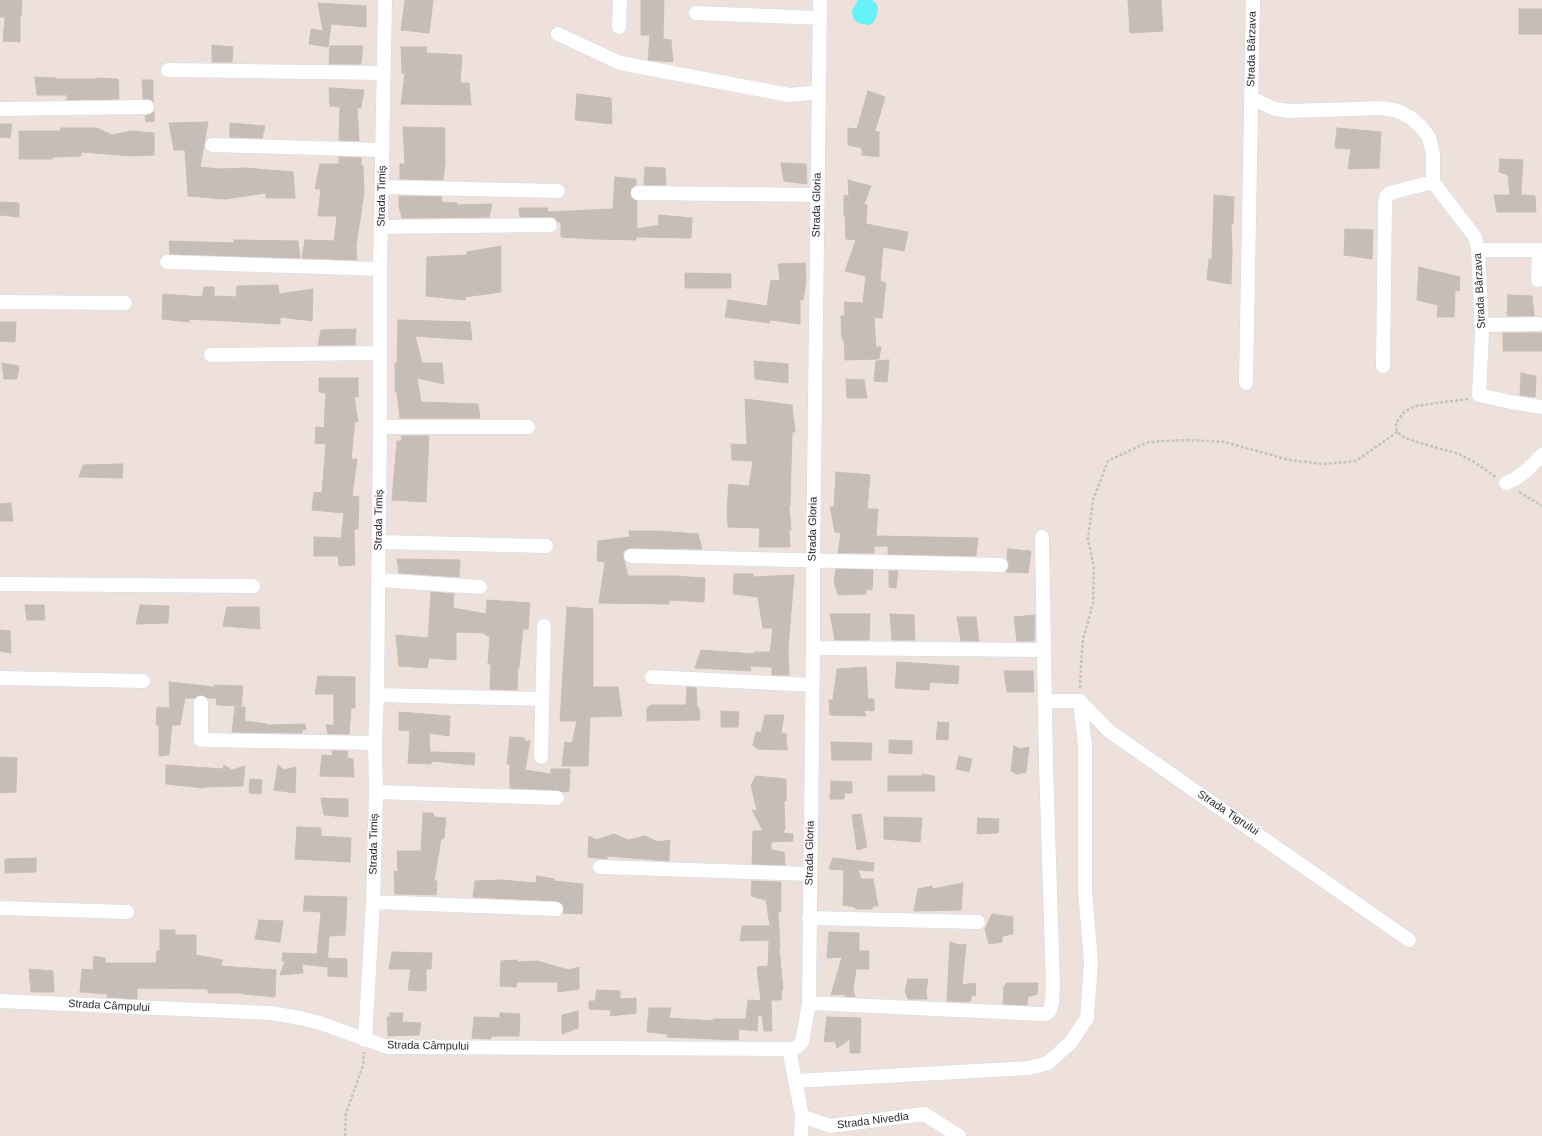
<!DOCTYPE html>
<meta charset="utf-8">
<style>
body{margin:0}
canvas{display:block;background:#eee1db}
</style>
<canvas width="1542" height="1136"></canvas>
<script>
const c = document.querySelector('canvas').getContext('2d');
c.lineJoin = 'round';
function paint(path, color) { c.fillStyle = color; c.fill(path, 'evenodd'); }
const poly = rows => new Path2D(rows.map(r => 'M' + r).join(''));
function trace(path, color, width, dash) { c.strokeStyle = color; c.lineWidth = width; c.lineCap = dash ? 'butt' : 'round'; c.setLineDash(dash || []); c.stroke(path); }
function label(font, color, halo, rows, align = 'center') {
  c.font = font + ' Arial,sans-serif'; c.lineWidth = 4; c.setLineDash([]); c.textBaseline = 'middle'; c.strokeStyle = halo; c.fillStyle = color; for (const [text, x, y, turn = 0] of rows) {
    c.save(); c.translate(x, y); c.rotate((+turn || 0) * Math.PI / 180); c.textAlign = isNaN(turn) ? turn : align; if (halo) c.strokeText(text, 0, 0); c.fillText(text, 0, 0); c.restore();
  }
}
const water = poly([
 [858,0,872,0,876,3,878,8,877,15,874,22,869,25,858,23,853,18,852,11]
]);
const building = poly([
 [0,0,22,0,21,16,20,16,20,42,3,41,5,17,0,17,0,0],
 [405,0,433,0,429,33,401,30,405,0],
 [641,0,664,0,663,39,671,40,673,62,648,60,650,35,641,35,641,0],
 [1128,0,1161,0,1163,31,1130,33,1128,0],
 [318,3,366,6,366,27,331,24,328,47,309,44,311,29,323,31,318,3],
 [1519,9,1542,9,1542,34,1519,34,1519,9],
 [212,45,233,47,232,62,212,62,212,45],
 [330,46,363,46,361,64,329,64,330,46],
 [401,47,427,47,426,53,462,55,460,83,469,83,471,105,401,104,405,73,402,73,401,47],
 [35,77,56,78,57,79,97,79,97,78,118,79,119,99,67,100,67,95,37,95,35,77],
 [142,80,153,80,153,102,151,99,143,99,142,80],
 [329,88,364,90,361,108,357,108,359,141,339,140,340,107,330,106,329,88],
 [868,91,885,97,875,131,879,132,879,157,862,155,862,148,848,145,848,128,857,129,868,91],
 [577,94,611,98,612,124,575,120,577,94],
 [154,112,154,121,146,122,145,116,151,114,154,112],
 [208,122,200,167,220,169,245,168,293,172,295,198,266,198,266,193,225,199,188,196,185,150,174,150,169,123,208,122],
 [230,123,265,126,262,138,230,137,230,123],
 [0,124,12,124,10,138,0,137,0,124],
 [403,127,445,128,445,163,443,180,400,179,400,164,405,164,403,127],
 [61,128,97,128,112,135,131,131,154,133,154,155,133,156,81,152,81,156,53,157,52,159,19,159,19,131,60,131,61,128],
 [1337,128,1381,132,1379,168,1348,169,1351,149,1335,148,1337,128],
 [339,157,361,158,361,165,363,166,364,193,356,246,357,260,302,258,305,240,334,241,337,216,318,216,321,189,315,189,320,164,339,164,339,157],
 [1500,159,1523,160,1521,195,1535,196,1536,212,1497,212,1494,195,1510,195,1508,175,1499,172,1500,159],
 [781,163,806,164,807,184,784,181,781,163],
 [645,167,665,168,666,185,644,185,645,167],
 [615,177,636,179,636,185,631,188,630,193,631,197,637,201,637,229,659,225,658,215,692,218,691,238,636,237,636,240,594,239,561,237,561,222,558,222,554,217,520,217,519,208,548,208,547,212,613,209,615,177],
 [848,180,871,186,864,204,867,205,866,224,908,232,904,251,883,247,880,281,886,283,882,318,874,317,876,347,881,347,879,359,845,360,844,339,842,339,841,316,845,316,844,302,863,303,866,276,845,271,856,240,846,239,845,216,844,215,844,195,849,196,848,180],
 [1214,195,1234,197,1233,224,1231,223,1232,250,1231,284,1207,280,1209,259,1212,259,1214,195],
 [399,196,442,197,441,202,457,203,457,205,492,204,489,217,402,218,399,206,399,196],
 [0,202,19,203,19,217,0,215,0,202],
 [1345,229,1373,230,1372,259,1344,255,1345,229],
 [234,240,298,241,300,258,170,254,169,241,234,243,234,240],
 [501,246,501,292,465,297,465,300,426,296,427,257,467,255,467,252,501,246],
 [805,263,806,281,803,300,800,300,800,324,770,320,769,323,725,317,728,300,767,306,771,280,780,281,778,264,805,263],
 [1419,267,1460,277,1459,291,1455,290,1454,317,1437,317,1438,305,1417,300,1419,267],
 [685,273,731,274,731,288,685,288,685,273],
 [278,285,279,294,313,289,312,321,280,317,280,324,189,319,189,322,162,319,163,294,202,297,204,287,214,287,214,296,236,297,237,286,278,285],
 [1508,295,1532,296,1534,316,1507,316,1508,295],
 [398,320,470,322,472,340,415,336,422,363,442,363,444,384,417,378,421,402,478,404,480,418,400,418,397,392,395,392,395,363,397,363,398,320],
 [0,322,16,322,15,342,0,341,0,322],
 [356,329,355,345,318,345,321,330,356,329],
 [1503,333,1542,333,1542,351,1503,351,1503,333],
 [889,360,887,382,874,381,876,361,889,360],
 [754,361,788,364,788,383,755,379,754,361],
 [2,363,19,366,17,379,4,379,2,363],
 [1521,373,1536,376,1535,397,1520,395,1521,373],
 [319,378,358,378,358,397,354,396,358,422,355,421,351,459,357,459,352,496,359,497,358,529,354,529,355,565,339,566,338,556,314,556,314,537,341,538,344,513,312,510,314,492,322,493,326,444,315,443,316,427,324,428,326,393,319,392,319,378],
 [846,379,864,380,867,398,847,398,846,379],
 [745,399,792,405,795,432,792,432,790,506,789,506,791,530,789,530,790,547,759,547,760,528,728,527,727,510,729,484,749,486,753,461,732,460,731,444,747,445,745,399],
 [401,436,429,436,426,502,392,500,397,441,402,441,401,436],
 [123,464,122,478,79,477,83,465,123,464],
 [836,472,870,475,867,509,878,509,876,536,978,538,976,556,888,554,888,546,874,546,874,553,838,553,841,533,835,532,830,507,834,507,836,472],
 [11,503,13,521,0,521,0,504,11,503],
 [629,531,659,531,698,534,702,549,631,548,623,551,623,556,628,576,674,576,705,578,704,602,669,600,669,604,599,603,605,562,597,561,598,541,630,537,629,531],
 [1008,549,1031,551,1028,573,1006,572,1009,566,1007,559,1008,549],
 [397,559,460,560,459,577,399,573,397,559],
 [836,569,873,570,872,590,866,589,866,594,838,595,834,581,836,569],
 [889,571,898,571,896,588,889,587,889,571],
 [734,574,753,574,753,577,794,575,788,649,789,675,772,675,772,667,750,666,751,671,695,668,701,650,755,654,754,652,770,652,773,628,763,628,758,597,733,594,734,574],
 [431,592,454,594,453,608,486,614,487,600,530,603,528,629,523,629,519,667,518,667,517,690,490,689,491,664,488,664,490,636,485,635,485,633,456,632,456,660,429,658,427,668,399,666,396,635,428,638,431,592],
 [25,605,44,605,45,620,27,620,25,605],
 [140,605,169,606,168,623,136,624,140,605],
 [227,607,259,607,260,629,223,626,227,607],
 [567,607,593,609,593,687,618,687,622,716,590,717,588,766,562,766,565,742,572,743,577,721,560,721,567,607],
 [830,614,870,614,869,640,835,640,830,614],
 [890,614,914,615,915,640,892,640,890,614],
 [1035,615,1034,641,1017,641,1014,617,1035,615],
 [957,617,976,617,979,641,961,641,957,617],
 [0,630,10,631,11,653,0,651,0,630],
 [897,662,959,666,958,684,930,682,929,690,895,688,897,662],
 [866,667,868,699,874,699,874,711,864,710,866,716,830,715,829,700,833,700,837,669,866,667],
 [1004,671,1033,671,1034,692,1007,692,1004,671],
 [318,676,355,677,355,708,351,708,349,734,328,734,326,725,334,725,334,694,315,694,318,676],
 [169,682,215,687,215,685,243,686,241,706,217,705,216,698,208,698,201,695,194,698,185,698,180,725,172,725,169,755,159,756,159,725,156,725,157,707,170,708,169,682],
 [687,687,696,688,697,707,699,708,700,720,647,721,647,708,651,705,686,705,687,687],
 [235,707,245,707,245,721,267,724,268,725,305,724,306,729,302,730,302,733,232,732,235,707],
 [721,711,739,712,738,727,721,727,721,711],
 [399,712,450,716,449,736,429,733,430,752,475,753,474,765,431,761,431,764,408,763,410,731,399,730,399,712],
 [765,715,784,715,781,733,787,734,786,743,788,750,758,749,753,745,756,732,761,732,765,715],
 [938,722,949,723,948,740,936,739,938,722],
 [510,737,525,738,524,741,530,741,525,770,551,774,551,769,570,769,569,791,563,792,557,790,510,788,510,764,507,764,510,737],
 [889,740,912,741,912,754,889,753,889,740],
 [831,742,872,743,871,760,832,760,831,742],
 [1014,746,1020,749,1029,747,1026,772,1017,774,1011,771,1014,746],
 [332,751,348,751,347,758,353,759,354,777,320,776,322,755,333,756,332,751],
 [959,756,972,759,969,772,956,769,959,756],
 [0,757,17,758,16,792,0,793,0,757],
 [166,765,223,769,224,765,232,770,245,766,243,786,204,787,204,788,166,784,166,765],
 [278,765,284,770,296,767,295,793,274,790,278,765],
 [922,774,934,776,935,791,888,791,888,776,922,776,922,774],
 [756,776,786,779,786,801,784,801,785,830,783,830,783,833,793,834,793,841,771,842,771,850,784,852,785,865,752,864,753,831,763,831,752,810,757,811,751,785,756,776],
 [250,779,262,780,261,794,249,793,250,779],
 [831,781,852,782,852,793,845,793,844,799,830,799,831,781],
 [321,798,348,799,348,817,324,815,321,798],
 [423,813,433,813,434,817,446,818,444,838,441,839,434,881,437,881,436,895,395,894,394,871,398,872,397,851,421,851,423,813],
 [861,814,867,847,857,850,852,815,861,814],
 [884,817,922,818,920,842,884,839,884,817],
 [978,818,999,819,998,833,977,834,978,818],
 [297,827,321,828,321,836,351,838,350,862,295,859,297,827],
 [614,834,628,840,645,836,658,842,670,840,669,861,607,856,607,859,588,857,589,836,596,840,614,834],
 [36,858,36,872,5,873,5,859,36,858],
 [833,858,874,863,873,871,858,870,861,879,873,879,878,906,873,906,872,909,856,909,855,907,843,905,844,870,829,869,833,858],
 [537,876,554,879,554,881,583,884,582,914,563,913,564,909,563,905,556,901,473,897,475,881,501,880,536,883,537,876],
 [752,881,781,882,781,912,778,912,780,947,779,947,783,989,782,989,781,1000,771,1000,772,1031,764,1031,762,1015,758,1015,757,1031,739,1029,738,1040,667,1037,668,1034,647,1032,649,1008,671,1008,669,1018,713,1021,713,1019,746,1019,748,1000,761,1001,757,967,768,966,769,940,740,941,742,926,770,926,766,900,751,896,752,881],
 [963,883,961,910,914,911,918,889,932,886,932,889,963,883],
 [305,896,347,897,345,935,329,936,327,967,302,964,303,973,280,975,285,961,282,961,283,953,317,954,321,912,303,911,305,896],
 [992,914,1013,917,1013,934,1002,936,1002,942,989,944,985,929,992,914],
 [259,920,283,921,280,942,255,939,259,920],
 [160,930,175,930,175,935,196,935,196,955,223,960,220,966,276,970,275,997,243,994,243,993,208,993,208,989,137,988,137,999,107,997,107,994,80,992,82,969,93,970,94,956,105,958,105,963,156,963,157,951,160,950,160,930],
 [829,932,859,933,859,951,869,951,869,969,856,969,853,990,855,997,845,996,844,994,831,995,842,957,827,958,829,932],
 [950,942,959,945,966,944,962,985,975,983,976,995,971,996,971,1001,964,1002,947,1001,950,942],
 [392,952,432,953,431,969,426,969,426,991,408,990,411,969,389,969,392,952],
 [328,958,347,959,347,977,328,976,328,958],
 [517,960,517,962,537,961,569,970,579,967,579,989,558,992,558,982,517,982,516,987,500,986,501,961,517,960],
 [29,969,53,971,54,992,31,992,29,969],
 [908,979,928,979,926,991,927,999,908,999,905,991,908,979],
 [1007,983,1038,983,1037,994,1028,997,1027,1005,1003,1004,1004,986,1007,983],
 [597,990,620,991,620,999,636,998,636,1013,610,1016,611,1010,589,1009,589,1001,595,1001,597,990],
 [578,1011,578,1028,562,1034,562,1015,578,1011],
 [390,1013,403,1013,402,1022,421,1023,419,1035,388,1036,387,1017,390,1017,390,1013],
 [500,1013,520,1014,519,1036,491,1036,491,1039,472,1038,474,1017,500,1018,500,1013],
 [827,1017,861,1018,860,1053,850,1053,850,1039,837,1048,835,1041,824,1042,827,1017]
]);
const path = poly([
 [1468,399,1415,406,1404,412,1396,423,1397,432,1405,438,1420,443,1459,454,1474,462,1496,477],
 [1519,492,1542,506],
 [1080,688,1081,666,1083,639,1093,604,1094,567,1088,539,1093,500,1108,461,1148,442,1184,440,1225,442,1289,460,1324,464,1356,461,1397,432],
 [345,1136,346,1113,363,1065,364,1052]
]);
const minor = poly([
 [696,13,819,18],
 [619,27,620,0],
 [558,34,620,63,789,95,819,92],
 [168,70,384,73],
 [1251,98,1275,109,1290,111,1382,108,1398,111,1411,118,1420,126,1429,137,1433,154,1433,182,1475,237,1478,250,1482,333,1479,395,1511,402,1542,407],
 [0,109,147,107],
 [212,145,383,150],
 [382,187,558,191],
 [638,193,817,195],
 [382,227,550,225],
 [1478,250,1542,250],
 [167,262,380,269],
 [1538,280,1539,250],
 [0,302,125,303],
 [1482,325,1538,324],
 [211,355,380,353],
 [1383,366,1385,203,1386,197,1390,193,1433,182],
 [1246,383,1253,0],
 [380,427,528,427],
 [1506,483,1515,479,1526,471,1542,455],
 [379,542,546,546],
 [631,556,1001,565],
 [379,580,480,587],
 [0,584,253,586],
 [813,648,1044,650],
 [652,677,812,685],
 [0,678,143,681],
 [377,695,542,699],
 [1045,701,1080,701,1109,731,1409,940],
 [201,703,201,740,375,743],
 [541,757,544,626],
 [376,792,557,798],
 [600,867,810,874],
 [373,902,556,909],
 [0,908,127,912],
 [809,918,978,922],
 [0,1001,271,1013,300,1018,320,1023,387,1047,789,1049,797,1047,802,1042,809,1003,813,648,813,561,820,0],
 [809,1003,1040,1014,1046,1014,1049,1012,1052,1003,1053,985,1046,765,1042,537],
 [365,1040,373,902,376,792,375,743,377,695,380,427,380,269,385,0],
 [789,1049,802,1116,830,1126,924,1114,959,1136],
 [795,1081,1029,1068,1048,1063,1071,1042,1087,1018,1091,962,1085,891,1085,745,1080,701],
 [801,1136,802,1116]
]);
const streetNames = [
 ["Strada Bârzava",1252,49,-89],
 ["Strada Timiș",382,196,-89],
 ["Strada Gloria",817,205,-89],
 ["Strada Bârzava",1480,291,-93],
 ["Strada Timiș",379,520,-89],
 ["Strada Gloria",813,529,-89],
 ["Strada Tigrului",1228,813,34],
 ["Strada Timiș",374,844,-89],
 ["Strada Gloria",810,853,-89],
 ["Strada Câmpului",109,1006,3],
 ["Strada Câmpului",428,1046,1],
 ["Strada Nivedla",873,1121,-7]
];
paint(water, '#66f2f8');
paint(building, '#c5bdb7');
trace(building, '#c9bdb5', 1);
trace(minor, '#d0d9e4', 15);
trace(path, '#c3c3c3', 2.5, [3, 2]);
trace(minor, '#fff', 14);
label('11px', '#2a2a2a', '#fff', streetNames);
</script>
